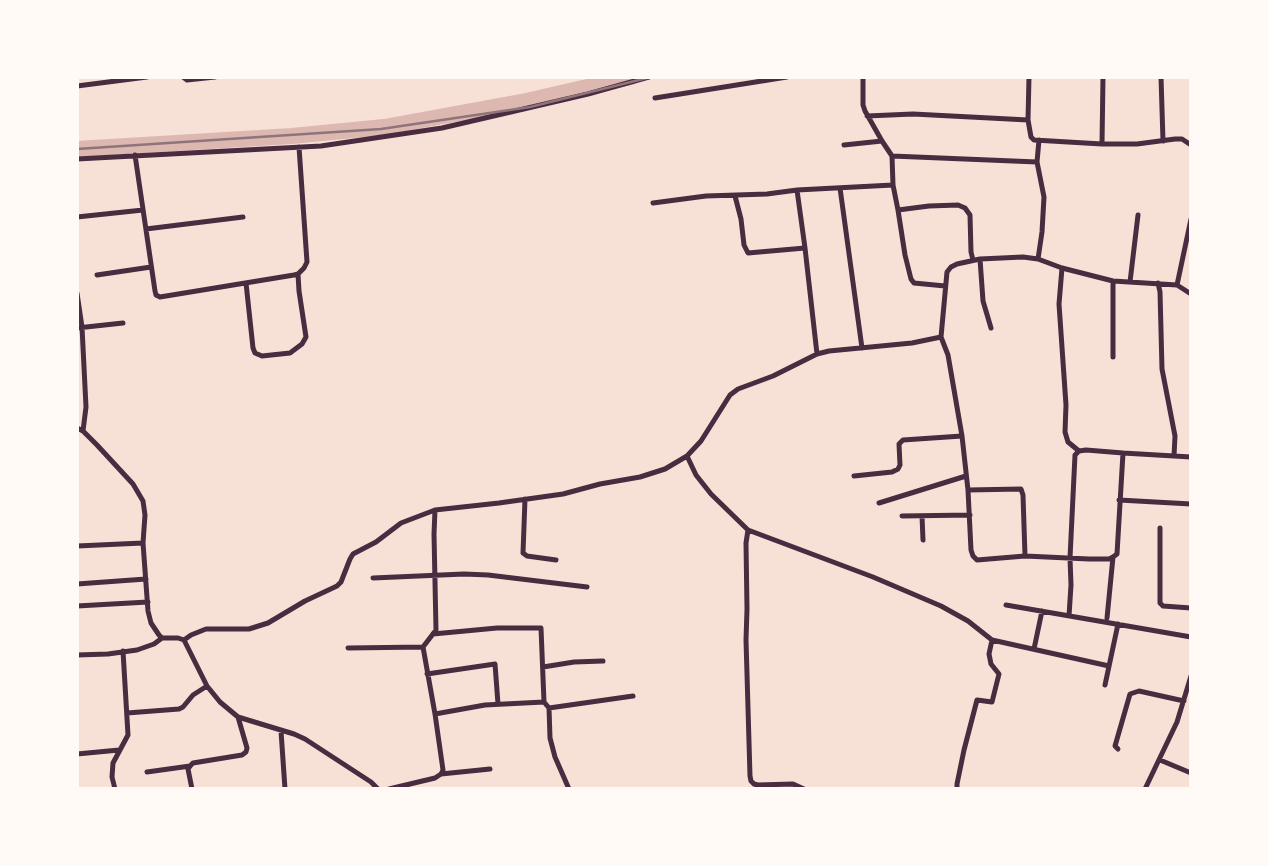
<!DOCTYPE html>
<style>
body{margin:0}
#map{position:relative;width:1268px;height:866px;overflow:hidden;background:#f7e1d7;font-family:Poppins,sans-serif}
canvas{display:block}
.frame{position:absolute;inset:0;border:79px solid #fffaf5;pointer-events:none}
</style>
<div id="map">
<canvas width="1268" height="866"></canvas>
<div class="frame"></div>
</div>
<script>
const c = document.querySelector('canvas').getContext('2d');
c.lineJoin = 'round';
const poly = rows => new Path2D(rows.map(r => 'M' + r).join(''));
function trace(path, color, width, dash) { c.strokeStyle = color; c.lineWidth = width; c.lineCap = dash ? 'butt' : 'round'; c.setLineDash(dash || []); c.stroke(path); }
const river = poly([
 [77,149,292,136,384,127,526,101,631,77]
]);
const minor = poly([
 [183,77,187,80,215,77],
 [863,77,863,105,865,111,882,141],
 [1029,77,1028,120,1031,137,1034,140,1102,144,1137,144,1175,139,1182,139,1191,145],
 [1161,77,1163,141],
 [77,86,147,77],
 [655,98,787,77],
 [867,116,913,114,1028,120],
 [1102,144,1103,77],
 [135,155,155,291,156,295,160,297,294,275,298,274,304,268,307,262,299,147],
 [892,156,1037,162],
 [77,159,321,146,442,128,588,94,649,77],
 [893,185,898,210],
 [840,188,862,348],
 [797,190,805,248,817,354],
 [735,196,741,219,744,245,748,253,805,248],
 [653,203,706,196,767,194,797,190,893,185,892,156,882,141,844,145],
 [77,217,143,210],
 [146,229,243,217],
 [980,259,983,301,991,328],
 [1038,259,1042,232,1044,197,1037,162,1039,140],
 [1062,268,1059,304,1066,405,1065,432,1068,442,1079,451],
 [97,275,151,267],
 [1113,281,1113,357],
 [1130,282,1138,215],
 [246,283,253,348,255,353,262,356,290,353,302,344,306,337,299,291,298,274],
 [1158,283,1160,292,1162,369,1175,436,1174,456],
 [1177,285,1191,294],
 [945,286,914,283,911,279,905,255,898,210,929,206,958,205,965,208,970,215,971,252,973,260],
 [77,293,82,327,86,407,83,431],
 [77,328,123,323],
 [941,337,948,355,962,436,968,490,971,550,973,556,977,560,1025,556,1089,559,1109,559,1113,557,1117,554,1123,453,1191,457],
 [77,428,83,431,97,445,133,484,143,501,145,515,143,543,148,611,151,623,159,635,162,638,178,638,184,640,207,686,220,702,238,717,294,734,305,739,371,782,378,789],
 [687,456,696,475,711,494,748,530,746,543,747,609,746,640,750,776,751,781,754,784,758,785,793,784,804,789],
 [854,476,892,472,898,469,900,465,899,444,903,440,962,436],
 [968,490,1021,489,1023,495,1025,556],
 [525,499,523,553,527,556,556,560],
 [1119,500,1191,504],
 [879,503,966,476],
 [902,516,970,515],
 [922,516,923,540],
 [1160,528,1160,603,1163,606,1191,608],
 [748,530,873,577,941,606,968,621,992,640],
 [77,546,143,543],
 [373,578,464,574,488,575,587,587],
 [77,584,146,579],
 [1006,605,1191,637],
 [77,606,148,602],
 [1069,616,1071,585,1070,558,1075,455,1079,451,1086,450,1123,453],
 [1107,618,1113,557],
 [433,634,497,628,541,628,544,702],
 [184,640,191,635,206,629,249,629,268,623,305,601,337,586,341,582,350,559,353,554,376,542,401,523,435,510,499,503,563,494,600,484,640,477,665,469,687,456,701,441,730,395,738,389,773,376,817,354,829,351,912,343,941,337,947,272,951,267,957,264,980,259,1023,257,1038,259,1062,268,1113,281,1177,285,1191,219],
 [348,648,423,647],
 [1034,649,1042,611],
 [77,655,108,654,137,650,154,644,162,638],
 [543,667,574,662,603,661],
 [427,674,495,664,498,704],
 [1105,685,1118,624],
 [549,708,633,696],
 [127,713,179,709,183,707,193,695,207,686],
 [435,714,485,705,544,702,549,708,550,738,555,757,569,789],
 [281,731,285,789],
 [1118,749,1115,746,1130,694,1139,691,1184,701],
 [77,754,119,750],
 [1160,760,1191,773],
 [147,772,190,766],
 [441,774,490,769],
 [115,789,112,777,113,763,128,735,123,651],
 [192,789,188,769,190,766,193,763,242,755,246,752,247,748,238,717],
 [389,789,435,778,441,774,443,770,435,714,423,647,436,630,434,534,435,510],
 [957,789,957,784,964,750,977,700,992,702,999,674,991,664,989,654,992,640,1109,666],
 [1145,789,1177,722,1191,676]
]);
const rail = poly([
 [77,149,381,129,530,107,651,77]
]);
trace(river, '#dcb8b0', 16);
trace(minor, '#4a2c40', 5);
trace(rail, '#8f747c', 2.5);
</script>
